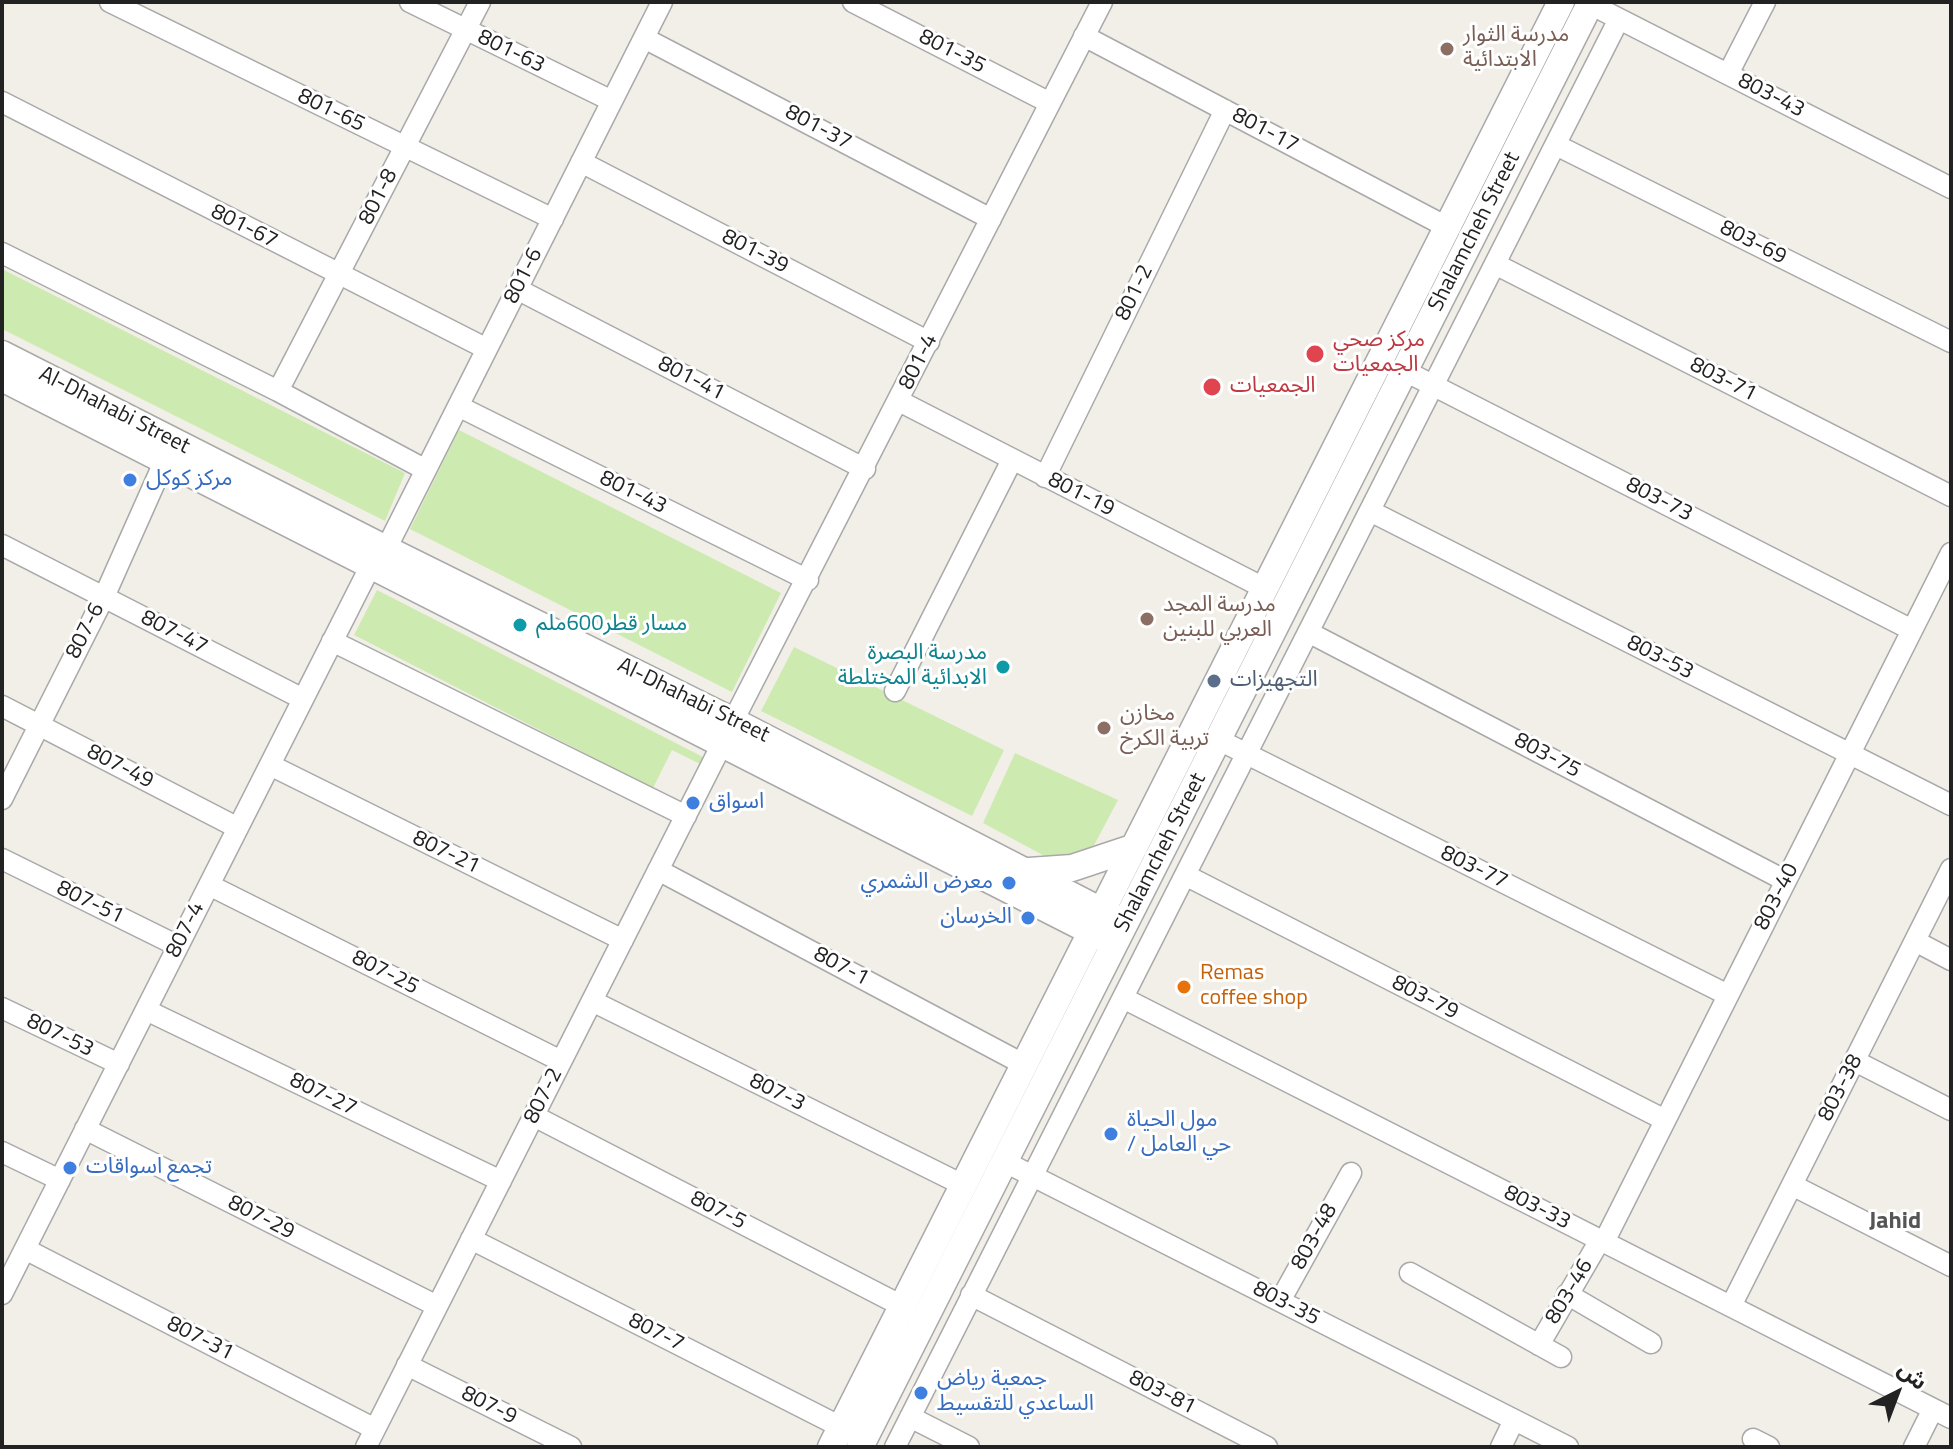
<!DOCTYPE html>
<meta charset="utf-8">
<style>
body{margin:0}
#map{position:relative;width:1953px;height:1449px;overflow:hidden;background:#f2efe9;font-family:"Titillium Web","Noto Sans Arabic",sans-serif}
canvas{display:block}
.frame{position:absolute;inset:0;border:4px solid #222;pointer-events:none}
.north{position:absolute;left:1857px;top:1353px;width:80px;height:80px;-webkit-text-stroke:6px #fff;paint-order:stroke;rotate:42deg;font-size:22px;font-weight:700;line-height:32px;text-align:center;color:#222}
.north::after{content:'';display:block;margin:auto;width:28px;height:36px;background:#222;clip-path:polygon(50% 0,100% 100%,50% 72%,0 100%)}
</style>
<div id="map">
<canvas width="1953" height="1449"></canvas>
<div class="frame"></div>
<div class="north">ش</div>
</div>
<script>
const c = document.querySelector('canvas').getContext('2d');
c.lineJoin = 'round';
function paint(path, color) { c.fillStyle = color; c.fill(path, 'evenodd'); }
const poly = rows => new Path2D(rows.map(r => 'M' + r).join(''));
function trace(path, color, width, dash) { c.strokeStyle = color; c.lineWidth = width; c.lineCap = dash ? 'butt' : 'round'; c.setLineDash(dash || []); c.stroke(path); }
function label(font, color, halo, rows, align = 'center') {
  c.font = font + ' "Titillium Web","Noto Sans Arabic",sans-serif'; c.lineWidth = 6; c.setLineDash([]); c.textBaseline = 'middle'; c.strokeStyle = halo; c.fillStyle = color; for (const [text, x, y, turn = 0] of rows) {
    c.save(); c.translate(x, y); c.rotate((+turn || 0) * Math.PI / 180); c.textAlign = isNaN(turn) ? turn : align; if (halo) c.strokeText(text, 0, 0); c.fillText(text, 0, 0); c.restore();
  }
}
const grass = poly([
 [2,269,405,473,385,521,2,329],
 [459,430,781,593,732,692,410,529],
 [377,590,703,757,700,764,672,750,653,788,354,635],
 [794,647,1004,750,972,816,761,711],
 [1015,753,1118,800,1092,849,1054,861,983,823]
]);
const minor = poly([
 [110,2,553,219],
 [410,2,612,101],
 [853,2,1050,103],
 [1590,4,1951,188],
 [1084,36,1445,226],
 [644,38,991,219],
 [1728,74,1765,2],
 [2,102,487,349],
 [1556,145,1951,342],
 [581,162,929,342],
 [2,253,278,391,426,470],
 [1495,264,1951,496],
 [517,289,865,469],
 [1405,371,1912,630],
 [278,391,480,2],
 [899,401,1264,588],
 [458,406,808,580],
 [1045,477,1225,110],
 [1370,511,1951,805],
 [2,545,303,699],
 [386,549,662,2],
 [1308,632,1786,881],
 [332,641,686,816],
 [895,691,1012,460],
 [2,706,238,828],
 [733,721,1102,2],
 [1219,740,1728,995],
 [270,765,623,940],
 [2,799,104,597,165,460],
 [2,859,178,946],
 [658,870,1023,1064],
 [1185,875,1665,1120],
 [209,885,561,1061],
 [1915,941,1951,960],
 [1123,998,1951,1418],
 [592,1001,963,1185],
 [2,1008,119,1064],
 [146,1010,501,1181],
 [1855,1061,1951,1110],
 [534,1116,902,1306],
 [85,1129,437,1306],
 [2,1152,60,1180],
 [1005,1162,1568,1447],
 [1792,1185,1951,1266],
 [471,1239,841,1427],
 [1604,1242,1951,553],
 [25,1249,375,1429],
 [1410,1273,1561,1357],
 [2,1294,370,567],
 [1567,1294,1651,1343],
 [971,1295,1267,1447],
 [1280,1301,1351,1173],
 [1731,1306,1951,869],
 [1539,1345,1600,1240],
 [407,1365,571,1447],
 [910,1417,969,1447],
 [1753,1439,1769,1447],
 [366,1447,722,744],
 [895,1447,1619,19],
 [1501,1447,1514,1420],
 [1914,1447,1933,1409]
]);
const tertiary = poly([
 [2,354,386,549,733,721,1115,918],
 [2,378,1104,938],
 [1029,871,1072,868,1132,848],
 [831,1447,1561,2],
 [860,1447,1591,2]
]);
const markers = [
 [1447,49,8,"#8d6e63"],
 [1315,354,10,"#e0444e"],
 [1212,387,10,"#e0444e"],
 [130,480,8,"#3f7fe0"],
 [1147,619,8,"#8d6e63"],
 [520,625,8,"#0f9aa8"],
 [1003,667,8,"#0f9aa8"],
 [1214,681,8,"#5c6f8a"],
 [1104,728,8,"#8d6e63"],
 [693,803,8,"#3f7fe0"],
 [1009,883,8,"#3f7fe0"],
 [1028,918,8,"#3f7fe0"],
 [1184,987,8,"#e8710a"],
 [1111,1134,8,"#3f7fe0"],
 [70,1168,8,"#3f7fe0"],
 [921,1393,8,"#3f7fe0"]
];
const educationNames = [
 ["مدرسة الثوار",1463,36],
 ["الابتدائية",1463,61],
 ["مدرسة المجد",1163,606],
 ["العربي للبنين",1163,631],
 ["مخازن",1120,715],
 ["تربية الكرخ",1120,740]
];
const streetNames = [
 ["801-63",511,52,26],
 ["801-35",952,52,27],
 ["803-43",1771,96,27],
 ["801-65",331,111,26],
 ["801-37",818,128,28],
 ["801-17",1265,131,28],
 ["801-8",379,197,-63],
 ["801-67",244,227,27],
 ["Shalamcheh Street",1475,232,-63],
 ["803-69",1753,243,27],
 ["801-39",755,252,27],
 ["801-6",524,276,-63],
 ["801-2",1135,293,-64],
 ["801-4",919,362,-63],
 ["801-41",691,379,27],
 ["803-71",1723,380,27],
 ["Al-Dhahabi Street",114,411,27],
 ["801-43",633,493,26],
 ["801-19",1081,495,27],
 ["803-73",1659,500,27],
 ["807-6",86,631,-63],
 ["807-47",174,633,27],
 ["803-53",1660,658,27],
 ["Al-Dhahabi Street",693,701,26],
 ["803-75",1547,756,28],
 ["807-49",120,767,27],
 ["807-21",446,853,26],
 ["Shalamcheh Street",1161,853,-63],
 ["803-77",1474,868,26],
 ["803-40",1777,897,-63],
 ["807-51",90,903,26],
 ["807-4",186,930,-63],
 ["807-1",841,967,28],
 ["807-25",385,973,27],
 ["803-79",1425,998,27],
 ["807-53",60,1036,26],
 ["803-38",1841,1088,-63],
 ["807-3",777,1093,26],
 ["807-27",323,1095,26],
 ["807-2",544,1096,-63],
 ["803-33",1537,1208,27],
 ["807-5",718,1211,27],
 ["807-29",261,1218,27],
 ["803-48",1315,1237,-61],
 ["803-46",1570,1292,-59],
 ["803-35",1286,1304,27],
 ["807-7",656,1333,27],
 ["807-31",200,1339,27],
 ["803-81",1162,1393,27],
 ["807-9",489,1406,27]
];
const healthNames = [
 ["مركز صحي",1333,341],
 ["الجمعيات",1333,366],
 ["الجمعيات",1230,387]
];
const shopNames = [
 ["مركز كوكل",146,480],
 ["اسواق",709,803],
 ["معرض الشمري",993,883,"right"],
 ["الخرسان",1012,918,"right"],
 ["مول الحياة",1127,1121],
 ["/ حي العامل",1127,1146],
 ["تجمع اسواقات",86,1168],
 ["جمعية رياض",937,1380],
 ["الساعدي للتقسيط",937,1405]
];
const cultureNames = [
 ["مسار قطر600ملم",536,625],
 ["مدرسة البصرة",987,654,"right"],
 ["الابدائية المختلطة",987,679,"right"]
];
const serviceNames = [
 ["التجهيزات",1230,681]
];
const foodNames = [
 ["Remas",1200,974],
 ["coffee shop",1200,999]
];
const neighbourhoodNames = [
 ["Jahid",1895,1222]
];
paint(grass, '#cdebb0');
trace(minor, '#a9a9a9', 23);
trace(tertiary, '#a9a9a9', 29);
trace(minor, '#fff', 20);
trace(tertiary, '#fff', 26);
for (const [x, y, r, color] of markers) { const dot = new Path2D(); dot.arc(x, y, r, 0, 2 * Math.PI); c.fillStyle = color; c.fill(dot); trace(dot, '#fff', 3); }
label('22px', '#785e54', '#fff', educationNames, 'left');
label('22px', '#222', '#fff', streetNames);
label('22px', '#be3a42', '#fff', healthNames, 'left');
label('22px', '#366cbe', '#fff', shopNames, 'left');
label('22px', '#0d838f', '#fff', cultureNames, 'left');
label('22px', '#4e5e75', '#fff', serviceNames, 'left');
label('22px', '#c56008', '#fff', foodNames, 'left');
label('bold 24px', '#555', '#fff', neighbourhoodNames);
</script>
